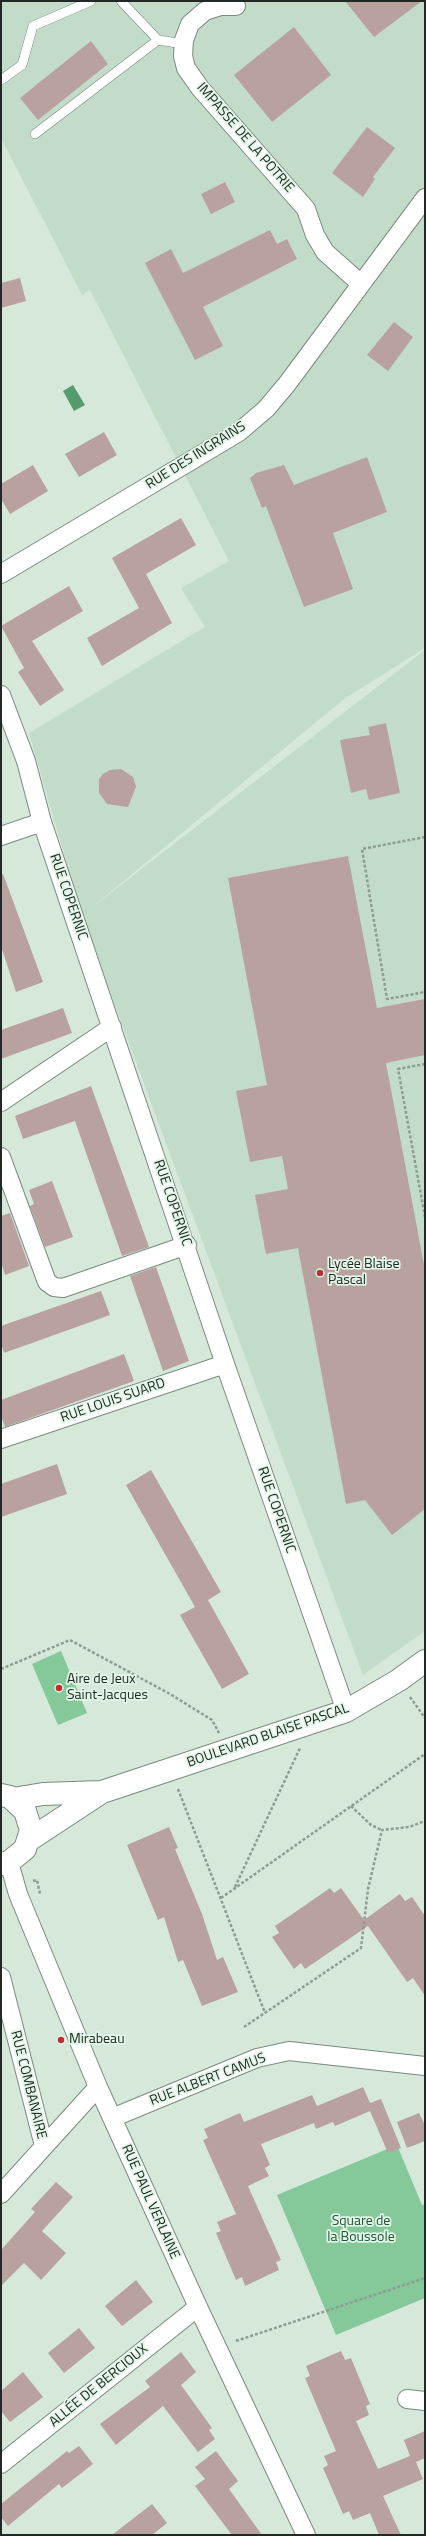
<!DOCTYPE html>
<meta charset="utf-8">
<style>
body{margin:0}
#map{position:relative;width:426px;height:2536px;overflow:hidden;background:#d5e8da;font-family:"Titillium Web",sans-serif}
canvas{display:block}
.frame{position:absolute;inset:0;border:2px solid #222924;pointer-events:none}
</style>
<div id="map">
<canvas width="426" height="2536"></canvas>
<div class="frame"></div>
</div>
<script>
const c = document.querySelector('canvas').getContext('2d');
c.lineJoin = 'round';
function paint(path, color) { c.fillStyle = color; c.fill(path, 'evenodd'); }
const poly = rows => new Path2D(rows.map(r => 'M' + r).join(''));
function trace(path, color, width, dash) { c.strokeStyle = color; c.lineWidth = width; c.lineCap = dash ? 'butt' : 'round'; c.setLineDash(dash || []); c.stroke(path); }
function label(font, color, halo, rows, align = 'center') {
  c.font = font + ' "Titillium Web",sans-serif'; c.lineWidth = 3.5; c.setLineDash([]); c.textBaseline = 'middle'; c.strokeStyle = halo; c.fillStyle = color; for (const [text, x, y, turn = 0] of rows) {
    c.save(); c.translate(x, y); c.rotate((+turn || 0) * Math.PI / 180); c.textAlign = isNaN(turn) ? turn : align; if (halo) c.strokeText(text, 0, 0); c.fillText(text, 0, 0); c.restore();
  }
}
const built = poly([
 [1,1,425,1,425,648,344,699,91,908,425,650,425,1631,363,1675,82,916,29,733,205,627,181,588,229,561,90,290,82,295,1,138]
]);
const green = poly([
 [61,1651,87,1713,58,1725,32,1664],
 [397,2145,422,2205,425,2204,425,2298,336,2335,277,2195]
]);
const water = poly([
 [73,385,85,405,74,411,63,391]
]);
const building = poly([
 [345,1,422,1,374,37],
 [294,27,331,75,272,122,234,75],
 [91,41,108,64,38,120,20,98],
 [367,127,395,148,373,177,375,179,363,197,332,173],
 [225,182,235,202,211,214,201,194],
 [270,230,277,244,287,239,297,259,203,307,223,346,195,360,145,263,171,249,183,273],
 [20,278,26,301,1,308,1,283],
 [394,322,413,337,388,371,367,355],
 [104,432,117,455,79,477,65,454],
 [367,457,387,512,333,533,353,589,304,607,266,506,262,508,250,478,256,473,284,465,294,485],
 [33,465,48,491,10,514,1,499,1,484],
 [181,518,196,545,146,574,172,623,102,666,87,638,139,608,112,558],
 [69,586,83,611,32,641,64,690,40,706,18,672,24,668,1,626],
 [386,723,400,793,369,800,366,789,351,793,340,740,370,735,368,727],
 [121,769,133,777,136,787,128,807,107,804,99,793,99,779,103,774,110,770],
 [348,856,377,1008,425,999,425,1055,386,1063,425,1270,425,1509,392,1535,365,1500,346,1504,298,1248,266,1254,255,1195,288,1189,282,1156,250,1162,236,1091,267,1085,228,878],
 [1,874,3,874,43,982,16,992,1,946],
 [63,1008,72,1033,1,1059,1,1030],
 [91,1086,149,1247,122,1256,75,1121,23,1139,15,1116],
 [52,1181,73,1237,45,1247,30,1206,34,1204,29,1190],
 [10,1213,29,1266,5,1275,1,1262,1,1216],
 [156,1267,189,1361,163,1371,130,1276],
 [101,1291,110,1315,4,1353,1,1343,1,1326],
 [124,1354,134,1381,5,1427,1,1416,1,1400],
 [57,1464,67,1494,1,1517,1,1484],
 [151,1470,221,1592,208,1600,249,1674,222,1689,180,1615,195,1607,126,1485],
 [169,1827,178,1848,175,1849,202,1914,217,1960,223,1957,238,1992,202,2006,183,1960,178,1962,164,1917,158,1920,127,1845],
 [330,1888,334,1893,341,1888,364,1920,400,1894,405,1901,412,1897,425,1916,425,1996,413,1978,407,1982,368,1926,305,1969,301,1963,294,1969,272,1937,279,1933,275,1926],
 [363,2087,370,2103,381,2099,401,2148,388,2153,370,2111,335,2126,333,2122,316,2129,314,2123,261,2144,270,2165,265,2168,269,2176,248,2186,281,2260,276,2262,279,2270,245,2286,242,2277,236,2280,216,2233,221,2231,217,2222,236,2214,203,2140,208,2138,204,2129,240,2113,244,2122,312,2095,317,2106],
 [419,2113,425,2125,425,2141,407,2148,397,2122],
 [56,2182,73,2197,42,2231,66,2253,41,2280,24,2263,1,2286,1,2250,35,2212,31,2209],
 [136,2280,153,2302,122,2326,105,2306],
 [79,2328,95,2348,64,2373,48,2353],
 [341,2351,345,2360,351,2358,370,2404,366,2406,369,2415,356,2421,378,2469,410,2456,404,2440,425,2431,425,2458,416,2462,423,2479,383,2496,401,2535,379,2535,370,2513,353,2520,349,2511,343,2514,323,2468,328,2465,324,2456,336,2451,305,2378,310,2376,306,2366],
 [181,2352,196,2372,181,2385,212,2428,209,2430,215,2439,198,2452,163,2406,116,2445,100,2424,150,2387,145,2381],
 [23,2372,43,2397,10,2422,1,2411,1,2391],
 [79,2446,93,2464,62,2488,59,2484,8,2526,1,2517,1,2504,67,2451,69,2453],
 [216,2451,238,2481,229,2489,262,2535,232,2535,195,2486,205,2479,195,2467],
 [152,2504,167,2523,152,2535,112,2535]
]);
const path = poly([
 [425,837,362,849,387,999,425,992],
 [425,1064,398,1069,425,1217],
 [1,1669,70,1640,170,1694,212,1720,219,1733],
 [410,1697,425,1718],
 [178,1789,265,2013],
 [351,1806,371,1825,382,1830],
 [33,1881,37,1880,40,1894],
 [235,1887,300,1748],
 [221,1898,425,1754],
 [244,2027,361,1948,368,1889,382,1830,409,1827,425,1821],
 [236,2341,425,2278]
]);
const lane = poly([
 [121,1,158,40],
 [1,80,22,65,33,26,91,1],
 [35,134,158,40,184,44]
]);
const street = poly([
 [236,6,221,6,205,11,190,24,184,40,183,56,186,68,200,88,306,209,315,235,325,252,361,284],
 [1,574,239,432,266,409,287,384,425,198],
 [1,695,26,761,42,822,225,1364,346,1711],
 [1,836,42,822],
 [1,1102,112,1027],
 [1,1157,47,1282,54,1287,63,1288,187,1245],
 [1,1439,225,1364],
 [9,1862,18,1894,98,2087,198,2307,306,2535],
 [1,1977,44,2146],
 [112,2118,257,2058,289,2051,425,2066],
 [1,2194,98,2087],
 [407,2399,425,2401],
 [1,2464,198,2307]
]);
const secondary = poly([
 [1,1795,10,1797,25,1811,31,1830,25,1849,9,1862,1,1864],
 [13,1799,43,1794,101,1792],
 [29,1840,102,1792,346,1711,399,1680,425,1661]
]);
const markers = [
 [320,1273,4,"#be2f34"],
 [59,1688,4,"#be2f34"],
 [61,2040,4,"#be2f34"]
];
const streetNames = [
 ["IMPASSE DE LA POTRIE",245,138,49],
 ["RUE DES INGRAINS",196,456,-32],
 ["RUE COPERNIC",68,897,71],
 ["RUE COPERNIC",172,1203,71],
 ["RUE LOUIS SUARD",113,1401,-19],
 ["RUE COPERNIC",276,1510,71],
 ["BOULEVARD BLAISE PASCAL",268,1736,-19],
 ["RUE ALBERT CAMUS",208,2080,-21],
 ["RUE COMBANAIRE",28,2085,76],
 ["RUE PAUL VERLAINE",150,2202,66],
 ["ALLÉE DE BERCIOUX",99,2386,-39]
];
const poiNames = [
 ["Lycée Blaise",328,1265],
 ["Pascal",328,1281],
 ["Aire de Jeux",67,1680],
 ["Saint-Jacques",67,1696],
 ["Mirabeau",69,2040]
];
const parkNames = [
 ["Square de",361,2222],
 ["la Boussole",361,2238]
];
paint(built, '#c2dcc9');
paint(green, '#85c89a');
paint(water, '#549c6e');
paint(building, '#b9a19f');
trace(lane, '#798b7e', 10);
trace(street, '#798b7e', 20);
trace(secondary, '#798b7e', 24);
trace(path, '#8e9c92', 2.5, [3, 2]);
trace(lane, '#fff', 9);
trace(street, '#fff', 18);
trace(secondary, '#fff', 22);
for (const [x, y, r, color] of markers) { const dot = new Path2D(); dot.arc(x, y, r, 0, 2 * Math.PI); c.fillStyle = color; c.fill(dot); trace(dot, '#e2f6e7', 1.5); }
label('14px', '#222924', '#e2f6e7', streetNames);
label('14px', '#222924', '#e2f6e7', poiNames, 'left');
label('14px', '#1f5534', '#e2f6e7', parkNames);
</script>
